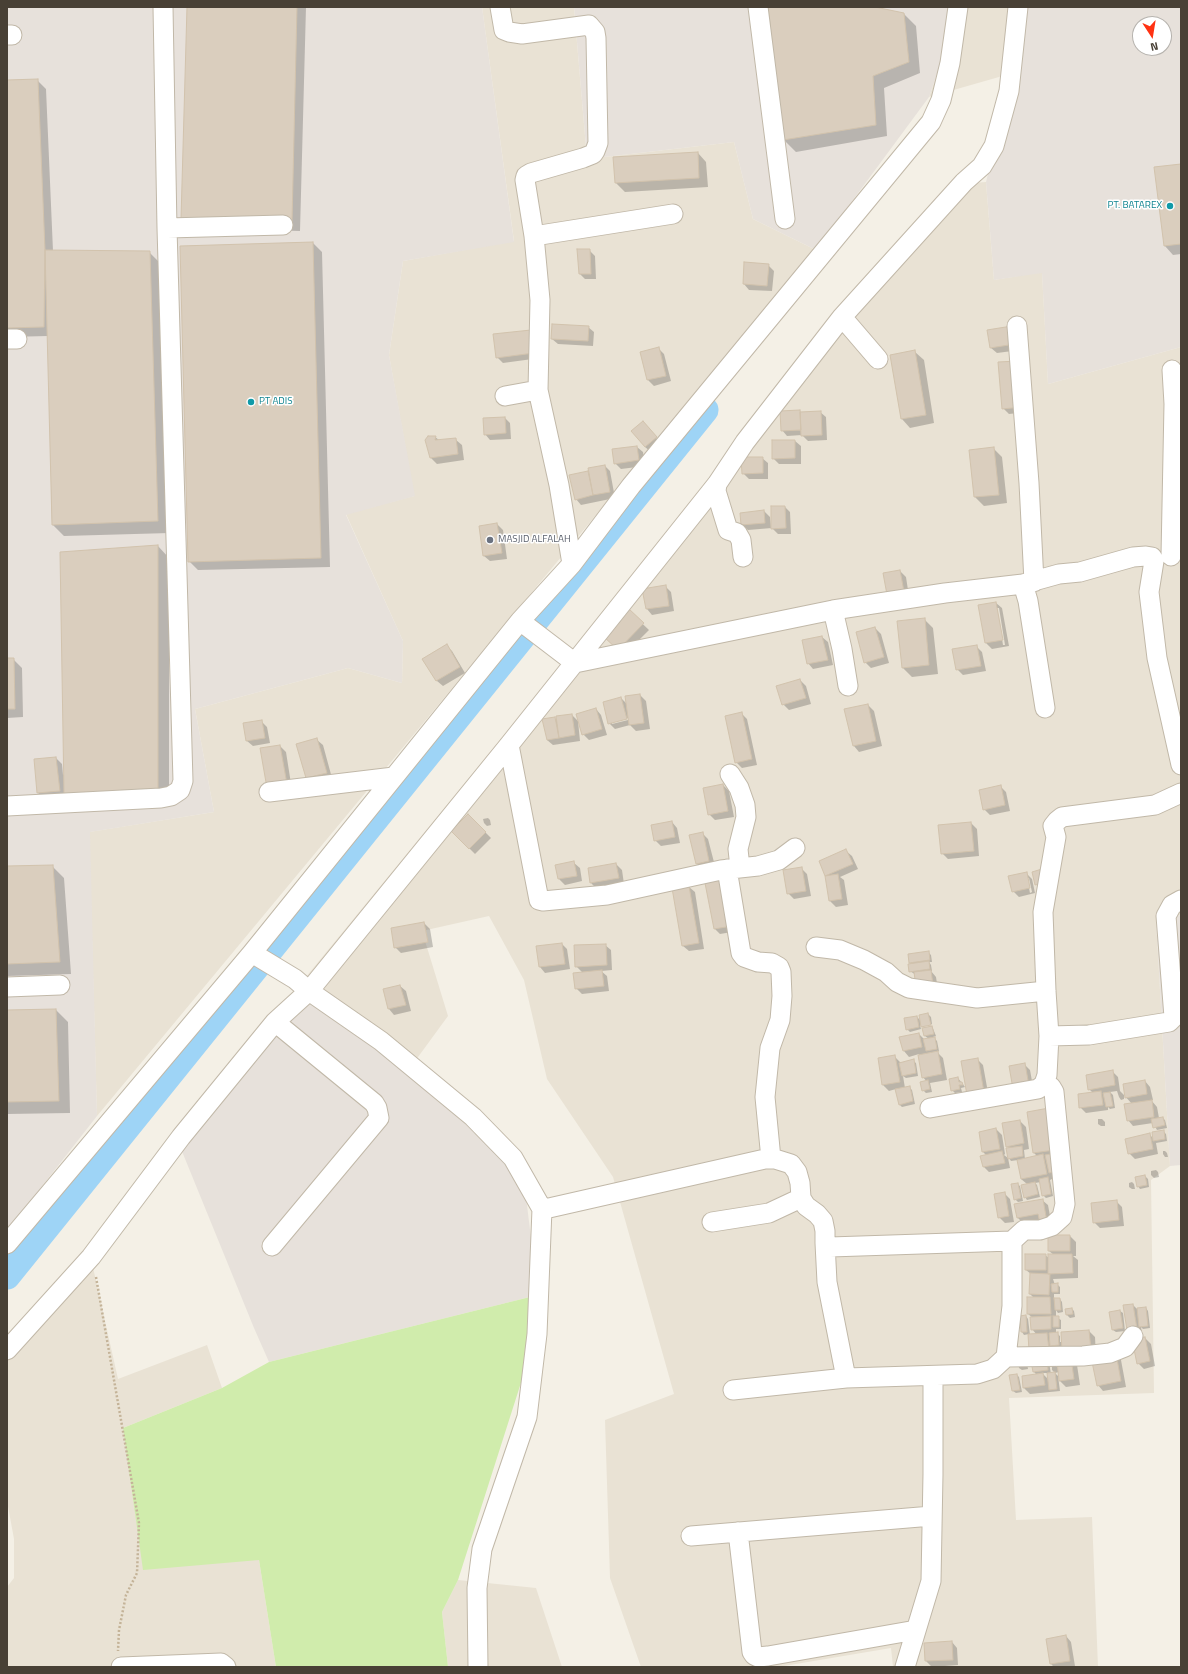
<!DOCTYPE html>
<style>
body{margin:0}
#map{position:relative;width:1188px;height:1674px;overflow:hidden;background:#f4f0e6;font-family:"Titillium Web",sans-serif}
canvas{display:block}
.frame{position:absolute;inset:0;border:8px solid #484035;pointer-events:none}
.north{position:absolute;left:1132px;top:16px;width:40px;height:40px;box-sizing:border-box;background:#fff;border:1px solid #b6b3ae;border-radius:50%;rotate:168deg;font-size:11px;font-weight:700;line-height:16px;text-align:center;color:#484035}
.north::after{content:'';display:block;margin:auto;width:14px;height:18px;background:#ff3213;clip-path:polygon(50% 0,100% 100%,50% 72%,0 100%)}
</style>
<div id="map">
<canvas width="1188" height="1674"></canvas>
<div class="frame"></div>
<div class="north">N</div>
</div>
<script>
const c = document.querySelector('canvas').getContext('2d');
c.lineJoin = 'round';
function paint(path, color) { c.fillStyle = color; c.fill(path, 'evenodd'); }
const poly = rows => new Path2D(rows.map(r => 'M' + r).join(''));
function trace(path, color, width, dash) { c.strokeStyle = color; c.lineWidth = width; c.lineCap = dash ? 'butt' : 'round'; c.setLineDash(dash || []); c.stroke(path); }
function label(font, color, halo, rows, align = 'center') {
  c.font = font + ' "Titillium Web",sans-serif'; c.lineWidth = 3; c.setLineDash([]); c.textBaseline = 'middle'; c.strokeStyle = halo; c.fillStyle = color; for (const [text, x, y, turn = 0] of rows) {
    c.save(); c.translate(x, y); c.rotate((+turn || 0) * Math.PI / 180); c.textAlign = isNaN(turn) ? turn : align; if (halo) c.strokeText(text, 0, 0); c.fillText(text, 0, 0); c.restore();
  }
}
const residential = poly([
 [482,7,574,7,587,159,734,142,753,219,816,250,97,1116,89,832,214,812,195,709,348,668,402,683,403,641,346,514,414,496,389,355,403,261,514,241],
 [960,7,1022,7,1013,73,929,97],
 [986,182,994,280,1042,272,1048,384,1181,347,1181,915,1156,919,1170,1166,1151,1180,1154,1393,1009,1398,1016,1520,1092,1517,1098,1667,893,1667,891,1648,778,1667,641,1667,610,1578,605,1420,674,1394,613,1177,547,1079,524,980,489,916,422,931,448,1016,410,1068,301,983,877,280,959,184],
 [92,1263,118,1379,207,1345,222,1388,123,1428,259,1560,276,1667,7,1667,7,1587,14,1578,14,1539,7,1501,7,1338,12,1331],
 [458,1580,536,1588,562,1667,448,1667,442,1612]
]);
const industrial = poly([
 [7,7,482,7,514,242,403,261,389,355,415,496,346,515,403,641,402,683,348,668,195,709,214,812,90,832,97,1116,7,1231],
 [574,7,960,7,929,97,816,250,753,219,734,142,587,159],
 [1022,7,1181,7,1181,347,1048,384,1042,273,994,280,986,182,1013,73],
 [1140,24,1164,24,1164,48,1140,48],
 [1181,915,1181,1165,1170,1166,1156,919],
 [301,983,511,1148,526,1197,538,1295,269,1362,254,1328,179,1144]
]);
const green = poly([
 [538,1295,526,1367,458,1580,442,1612,448,1667,276,1667,259,1560,143,1570,123,1428,222,1388,269,1362]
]);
const shadow = poly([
 [188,7,306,7,300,231,191,228],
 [769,7,877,7,877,8,904,14,916,26,920,73,884,88,887,136,796,152,784,140],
 [37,80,46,89,53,251,149,252,161,264,170,533,64,536,52,524,48,336,7,337,7,81],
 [698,153,706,162,708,187,625,192,616,183],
 [1181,165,1181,254,1173,255,1165,246],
 [313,243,322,252,330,567,198,570,189,561],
 [589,250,595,256,596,279,585,279,580,274],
 [768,265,774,271,772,291,749,290,744,284],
 [588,327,594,332,593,346,558,344,552,339],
 [1012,328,1020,350,997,353,991,348],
 [494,335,540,358,503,363,497,357],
 [658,348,664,354,671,381,654,386,648,380,641,353],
 [915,352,924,360,934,423,910,428,902,419],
 [999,363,1028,412,1009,414,1003,408],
 [800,411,801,413,820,412,826,417,827,440,808,441,802,435,787,436,782,430],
 [505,418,510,423,511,439,490,440,485,434],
 [648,428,661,444,651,452,645,447],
 [435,437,439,440,456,440,462,445,464,460,437,464,431,458],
 [795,441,801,446,801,464,779,464,773,458],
 [637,447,643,452,645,466,621,469,615,463],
 [993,448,1002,457,1007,503,984,506,975,497],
 [762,458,768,463,768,479,749,479,743,473],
 [605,466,610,471,615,498,581,505,576,499,587,472,591,475],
 [785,507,790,512,791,534,778,534,772,528,748,530,742,525,764,511,770,517,771,527,772,527],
 [497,524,503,530,507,559,490,561,484,556],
 [158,546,169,558,169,801,44,799,38,793,56,758,62,764,63,775,64,774],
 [900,571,906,577,910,603,894,605],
 [665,586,671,592,674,611,652,615,647,609],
 [996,603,1002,608,1009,646,992,649,986,643,980,606],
 [997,608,999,608,1005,645,1003,645],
 [629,611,649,630,624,655,605,636],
 [924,619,933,628,938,674,912,677,903,668],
 [875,628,881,634,889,663,871,668,865,662],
 [822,637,828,642,833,665,813,669,808,663],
 [446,645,452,651,465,673,443,686,437,681,424,659],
 [976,646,982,652,986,671,963,675,957,669],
 [7,659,13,659,22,668,23,717,7,718],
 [800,680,806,686,811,704,789,710,783,704],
 [640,695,646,701,650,729,636,731,630,725,615,729,609,723,621,698,627,704],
 [631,717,632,719,612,724,612,722],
 [868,705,874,711,882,746,859,752,854,746,845,710],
 [596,709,601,715,607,735,589,740,583,734],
 [741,713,747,719,757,765,742,768,736,762],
 [572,715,578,721,580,741,553,745,547,740,554,718,558,721],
 [261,721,267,727,270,743,253,746,247,741],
 [317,740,323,745,332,778,313,784,307,778],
 [280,746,286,752,292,790,274,793],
 [723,785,729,791,734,817,715,820,709,814],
 [1000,786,1006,792,1010,811,990,815,984,809],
 [468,815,491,838,475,854,452,831],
 [488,818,490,820,491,825,487,826,484,823,483,819],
 [672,822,677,828,680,843,661,846,655,840],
 [971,823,977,829,979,856,948,859,942,853],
 [702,833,708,839,715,866,703,869,697,864],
 [846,851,852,856,858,869,840,877,844,880,848,905,836,907,830,901,826,875],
 [574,863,580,868,582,881,565,885,559,879],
 [616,864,622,870,624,884,597,889,591,883],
 [52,866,64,878,71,974,7,976,7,867],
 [801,868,807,874,811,896,794,899,788,893],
 [1026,873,1032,879,1035,893,1019,897,1013,891],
 [1027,878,1029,878,1032,892,1030,893],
 [706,879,738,931,720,934,715,929],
 [689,887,695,892,704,949,689,951,683,946],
 [424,923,430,929,433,947,401,953,395,947],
 [562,944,567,949,570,969,545,973,540,967],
 [605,945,611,950,612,970,601,971,607,976,609,991,582,994,576,988,583,973,576,966],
 [928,952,931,955,932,962,929,962,931,965,932,971,931,971,936,977,938,990,910,971,912,965,910,963],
 [400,986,406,991,411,1011,394,1015,389,1009,384,990],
 [56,1010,68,1022,70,1113,7,1114,7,1011],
 [928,1014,931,1017,932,1024,923,1026,923,1027,920,1025,921,1029,910,1032,907,1029,917,1017,921,1021],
 [932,1026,936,1036,933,1037,937,1041,939,1051,937,1052,943,1058,947,1080,930,1083,932,1092,926,1093,923,1090,927,1082,923,1077,919,1054,909,1057,904,1051,919,1034,925,1040,929,1039,925,1036,923,1028],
 [895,1057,901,1063,913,1061,916,1063,918,1076,906,1078,903,1076,905,1088,909,1087,912,1090,915,1104,902,1107,899,1104,896,1089,889,1091,883,1085],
 [977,1059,983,1065,989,1098,974,1100],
 [1024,1064,1030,1070,1034,1092,1020,1094],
 [1112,1071,1118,1077,1120,1091,1126,1097,1145,1081,1150,1087,1153,1100,1151,1100,1157,1107,1159,1118,1162,1118,1165,1120,1167,1128,1157,1130,1153,1123,1133,1126,1128,1120,1132,1104,1124,1095,1124,1099,1121,1100,1119,1097,1117,1091,1110,1092,1113,1095,1115,1108,1110,1109,1108,1107,1108,1110,1086,1113,1080,1107,1093,1093,1089,1089],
 [958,1078,965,1087,961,1088,962,1092,955,1093,952,1090],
 [1048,1109,1056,1174,1052,1175,1052,1179,1050,1180,1053,1196,1046,1198,1043,1195,1041,1182,1035,1183,1037,1185,1040,1197,1027,1200,1025,1197,1027,1184,1021,1179,1018,1160,1011,1161,1009,1158,1010,1149,1007,1146,1020,1121,1026,1127,1029,1149,1024,1150,1025,1159,1038,1157,1034,1153],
 [1098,1119,1102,1119,1105,1122,1105,1126,1101,1126,1098,1124],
 [996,1129,1002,1135,1005,1154,1004,1155,1008,1158,1010,1168,989,1172,984,1167,987,1156,983,1152,980,1133],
 [1163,1131,1166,1134,1167,1141,1156,1143,1158,1154,1135,1159,1129,1153,1149,1134,1154,1139],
 [1163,1151,1165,1151,1167,1153,1168,1157,1165,1157,1163,1154],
 [1156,1170,1158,1172,1159,1177,1154,1178,1151,1175,1151,1171],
 [1145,1176,1148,1179,1149,1187,1140,1189,1138,1186],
 [1132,1182,1134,1184,1135,1189,1132,1189,1129,1187,1129,1183],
 [1017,1184,1020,1186,1023,1201,1018,1202,1015,1199],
 [1004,1193,1010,1199,1014,1222,1005,1223,999,1217],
 [1042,1200,1048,1205,1052,1227,1040,1220,1023,1223,1017,1217],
 [1116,1201,1122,1207,1124,1226,1100,1228,1094,1222],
 [1049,1236,1070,1236,1076,1242,1076,1256,1073,1256,1078,1260,1078,1278,1053,1279,1055,1285,1057,1284,1060,1287,1060,1294,1054,1294,1054,1299,1060,1299,1062,1302,1063,1312,1058,1313,1056,1310,1056,1317,1061,1320,1061,1329,1056,1329,1056,1333,1060,1336,1060,1342,1062,1342,1062,1333,1089,1331,1095,1337,1096,1356,1069,1358,1063,1352,1063,1347,1053,1348,1054,1355,1036,1356,1030,1350,1029,1334,1024,1335,1022,1332,1021,1316,1026,1316,1028,1319,1030,1335,1037,1335,1032,1329,1031,1318,1033,1318,1028,1314,1028,1298,1034,1298,1030,1294,1031,1274,1026,1270,1026,1255,1045,1255,1049,1258,1049,1255,1054,1255,1049,1251],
 [1133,1305,1137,1309,1146,1308,1148,1311,1150,1328,1143,1329,1141,1327,1142,1334,1133,1335],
 [1072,1309,1074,1311,1075,1317,1070,1318,1067,1315,1066,1310],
 [1120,1311,1123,1313,1125,1331,1116,1332,1113,1330],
 [1145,1338,1151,1344,1155,1366,1144,1369,1138,1363],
 [1115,1354,1121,1360,1126,1387,1103,1391,1098,1385],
 [1018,1361,1027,1363,1028,1369,1022,1370,1019,1368],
 [1058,1361,1077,1365,1080,1385,1066,1387,1060,1381,1059,1372,1055,1373,1052,1370,1052,1365,1055,1365,1059,1369],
 [1049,1362,1051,1374,1055,1373,1058,1376,1060,1391,1030,1394,1024,1388,1023,1377,1037,1375,1034,1372],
 [1042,1373,1048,1373,1049,1380],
 [1017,1375,1019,1377,1022,1392,1016,1393,1013,1391],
 [1066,1636,1071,1642,1075,1666,1054,1667,1051,1664],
 [952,1642,957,1648,958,1665,932,1667,926,1661]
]);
const river = poly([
 [7,1276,705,410]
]);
const building = poly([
 [187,7,297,7,292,222,181,219,187,7],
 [768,7,875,7,904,13,909,62,873,76,876,125,783,140,768,7],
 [38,79,45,250,44,327,7,328,7,80,38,79],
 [698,152,699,178,615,183,613,157,698,152],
 [1181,164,1181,244,1164,246,1154,167,1181,164],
 [313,242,321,558,188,562,180,246,313,242],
 [577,249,590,249,591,274,579,274,577,249],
 [45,250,150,251,158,521,52,525,45,250],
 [744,262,769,264,767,286,743,284,744,262],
 [552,324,589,326,588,341,551,339,552,324],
 [1012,326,1015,344,990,348,987,330,1012,326],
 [531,330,534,353,496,358,493,334,531,330],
 [659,347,666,376,647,380,640,352,659,347],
 [915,350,926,415,901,419,890,355,915,350],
 [1018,361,1022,407,1002,409,998,362,1018,361],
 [800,410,801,430,781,431,780,411,800,410],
 [821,411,822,435,801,436,800,412,821,411],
 [505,417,506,433,484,435,483,418,505,417],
 [643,421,657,437,645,447,631,431,643,421],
 [428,436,436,436,435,440,456,438,458,454,430,458,425,440,428,436],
 [772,440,795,440,795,458,772,459,772,440],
 [637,446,639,460,614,464,612,449,637,446],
 [994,447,999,495,974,497,969,450,994,447],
 [741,457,763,457,763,473,742,474,741,457],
 [605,465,610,492,593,495,588,468,605,465],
 [588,471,593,495,575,500,569,475,588,471],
 [771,506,785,506,786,528,771,529,771,506],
 [764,510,765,523,741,525,740,513,764,510],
 [497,523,502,553,483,556,479,526,497,523],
 [158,545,158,790,64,794,60,552,158,545],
 [900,570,905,597,888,600,883,573,900,570],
 [666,585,669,606,646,609,642,589,666,585],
 [996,602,1003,640,985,643,978,605,996,602],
 [629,609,644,623,618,650,603,636,629,609],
 [925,618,929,665,902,668,897,621,925,618],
 [875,627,884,657,864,663,856,632,875,627],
 [822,636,828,660,807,664,802,640,822,636],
 [447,644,460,667,436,681,422,659,447,644],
 [977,645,981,666,956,670,952,649,977,645],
 [7,658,14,658,15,709,7,709,7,658],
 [800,679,806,698,782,705,776,686,800,679],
 [640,694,644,723,629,725,625,696,640,694],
 [621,697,627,719,608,724,603,702,621,697],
 [868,704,876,741,853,746,844,709,868,704],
 [596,708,602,729,582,735,576,714,596,708],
 [742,712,752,759,735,763,725,716,742,712],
 [572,714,575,735,559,738,556,716,572,714],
 [555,717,559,738,547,740,542,719,555,717],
 [262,720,265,738,246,741,243,723,262,720],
 [317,738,327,773,306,778,296,744,317,738],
 [280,745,287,784,267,788,260,748,280,745],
 [56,757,60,791,37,793,34,759,56,757],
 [723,784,728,811,708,815,703,788,723,784],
 [1001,785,1005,805,983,810,979,790,1001,785],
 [468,814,486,832,469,849,451,831,468,814],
 [672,821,675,837,654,841,651,825,672,821],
 [971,822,974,851,941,854,938,825,971,822],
 [703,832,709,861,696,864,689,835,703,832],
 [846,849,853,864,825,876,819,861,846,849],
 [574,861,577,876,558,879,555,865,574,861],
 [616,863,619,878,590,883,588,868,616,863],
 [53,865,60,962,7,964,7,866,53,865],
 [802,867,806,891,787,894,783,870,802,867],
 [1042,869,1045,883,1035,885,1032,872,1042,869],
 [1027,872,1030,888,1012,892,1008,876,1027,872],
 [838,874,842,899,829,901,825,876,838,874],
 [723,875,732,926,714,929,704,878,723,875],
 [689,886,699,943,682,946,672,888,689,886],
 [424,922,428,942,394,948,391,928,424,922],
 [562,943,565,964,539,967,536,946,562,943],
 [606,944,607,965,575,967,574,945,606,944],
 [929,951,930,960,909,963,908,954,929,951],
 [929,961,930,969,909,972,908,964,929,961],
 [602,970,604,986,575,989,573,973,602,970],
 [931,970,933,985,916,987,914,972,931,970],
 [400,985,406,1005,388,1009,383,989,400,985],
 [56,1009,59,1101,7,1102,7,1010,56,1009],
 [928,1013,931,1025,921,1027,919,1015,928,1013],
 [917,1016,919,1027,906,1030,904,1018,917,1016],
 [932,1026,934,1034,924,1036,922,1028,932,1026],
 [919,1033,922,1047,903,1051,899,1037,919,1033],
 [935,1037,937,1049,926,1051,923,1039,935,1037],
 [938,1051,942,1074,922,1078,918,1055,938,1051],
 [895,1055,900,1082,882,1085,878,1058,895,1055],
 [978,1058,984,1092,967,1095,961,1061,978,1058],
 [914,1059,916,1073,902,1076,899,1063,914,1059],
 [1025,1063,1029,1086,1013,1089,1009,1066,1025,1063],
 [1113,1070,1115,1085,1088,1090,1086,1075,1113,1070],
 [958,1077,959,1082,962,1082,963,1085,959,1085,960,1089,951,1091,949,1079,958,1077],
 [928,1080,930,1089,922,1091,920,1082,928,1080],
 [1145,1080,1147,1094,1125,1098,1123,1084,1145,1080],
 [910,1086,913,1101,899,1105,895,1089,910,1086],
 [1101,1091,1103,1105,1079,1108,1078,1094,1101,1091],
 [1110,1092,1113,1106,1106,1107,1103,1093,1110,1092],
 [1152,1100,1154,1117,1127,1121,1124,1104,1152,1100],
 [1049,1108,1055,1150,1033,1153,1027,1112,1049,1108],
 [1163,1117,1165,1125,1153,1128,1151,1119,1163,1117],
 [1020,1120,1024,1143,1006,1147,1002,1123,1020,1120],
 [996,1128,1000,1149,982,1152,979,1132,996,1128],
 [1164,1130,1165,1139,1153,1141,1152,1132,1164,1130],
 [1150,1133,1153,1149,1128,1154,1125,1139,1150,1133],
 [1022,1146,1023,1156,1008,1159,1006,1148,1022,1146],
 [1002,1151,1005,1163,983,1167,980,1156,1002,1151],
 [1043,1154,1047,1174,1021,1179,1017,1160,1043,1154],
 [1051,1154,1054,1172,1049,1173,1045,1155,1051,1154],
 [1145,1175,1147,1185,1137,1187,1135,1177,1145,1175],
 [1048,1177,1051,1194,1042,1196,1039,1179,1048,1177],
 [1035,1182,1038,1194,1024,1198,1021,1185,1035,1182],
 [1018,1183,1021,1198,1014,1200,1011,1184,1018,1183],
 [1005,1192,1009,1216,998,1218,994,1194,1005,1192],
 [1043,1199,1047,1222,1040,1223,1038,1214,1017,1218,1014,1204,1043,1199],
 [1117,1200,1119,1220,1093,1223,1091,1203,1117,1200],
 [1048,1235,1070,1235,1070,1251,1048,1251,1048,1235],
 [1025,1254,1046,1254,1046,1270,1025,1270,1025,1254],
 [1048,1254,1072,1254,1073,1273,1048,1274,1048,1254],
 [1030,1273,1050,1274,1049,1295,1029,1294,1030,1273],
 [1058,1283,1058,1292,1052,1292,1051,1284,1058,1283],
 [1027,1297,1050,1297,1051,1314,1027,1314,1027,1297],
 [1054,1298,1060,1298,1061,1310,1055,1310,1054,1298],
 [1133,1304,1137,1329,1127,1330,1123,1305,1133,1304],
 [1146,1307,1148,1326,1139,1327,1137,1308,1146,1307],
 [1072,1308,1073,1314,1066,1315,1065,1309,1072,1308],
 [1120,1310,1123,1328,1112,1330,1109,1312,1120,1310],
 [1026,1315,1027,1332,1021,1332,1020,1316,1026,1315],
 [1051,1316,1051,1329,1031,1330,1030,1317,1051,1316],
 [1053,1316,1059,1316,1059,1327,1053,1327,1053,1316],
 [1089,1330,1091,1350,1062,1352,1061,1332,1089,1330],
 [1058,1332,1059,1345,1050,1346,1049,1333,1058,1332],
 [1047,1333,1049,1349,1029,1351,1028,1334,1047,1333],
 [1145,1337,1150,1361,1137,1364,1132,1339,1145,1337],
 [1116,1353,1121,1381,1097,1386,1091,1357,1116,1353],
 [1071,1358,1074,1379,1059,1381,1057,1361,1071,1358],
 [1047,1359,1048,1370,1033,1372,1031,1361,1047,1359],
 [1055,1372,1057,1389,1049,1390,1047,1373,1055,1372],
 [1043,1373,1045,1385,1023,1388,1022,1376,1043,1373],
 [1017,1374,1020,1390,1012,1391,1009,1375,1017,1374],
 [1066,1635,1070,1661,1050,1664,1046,1639,1066,1635],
 [952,1641,953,1660,925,1661,924,1643,952,1641]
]);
const path = poly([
 [96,1277,139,1523,137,1573,126,1595,119,1630,118,1651]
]);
const minor = poly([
 [500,7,504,30,509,32,522,34,589,25,595,32,596,38,598,143,595,151,593,154,583,158,531,173,526,176,525,180,534,236,540,300,538,390,559,485,572,564],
 [758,7,785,219],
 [7,35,12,35],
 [167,228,283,225],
 [534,236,673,214],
 [842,317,878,359],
 [1017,326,1029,483,1034,582],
 [7,339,17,339],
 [505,396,538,390],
 [717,484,716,491,728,530,737,533,741,540,743,557],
 [1171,556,1174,404,1172,370],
 [1023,584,1028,601,1045,708],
 [833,610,842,649,848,686],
 [520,621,575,663,833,610,945,593,1023,584,1059,574,1080,572,1133,557,1146,556,1152,557,1154,561,1149,592,1157,658,1181,765],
 [509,745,539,900,543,901,607,895,721,870,758,866,779,860,795,848],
 [730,774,739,788,745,805,746,817,738,849,740,868],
 [269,792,394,777],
 [7,806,161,798,171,796,180,790,183,781,167,228,163,7],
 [727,869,741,953,744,957,758,962,772,963,779,967,781,972,782,996,780,1020,770,1048,765,1097,771,1159],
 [816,947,840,950,864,960,886,972,897,982,909,988,977,998,1046,991],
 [252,953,295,979,309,991,381,1041,473,1117,513,1158,542,1209,537,1334,527,1417,482,1549,477,1588,478,1667],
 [7,987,60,985],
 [1049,1036,1089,1035,1169,1022,1174,1017,1166,916,1172,905,1181,900],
 [930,1108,1038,1089,1044,1084,1047,1075,1049,1036,1046,991,1043,912,1056,837,1053,826,1057,821,1062,817,1155,805,1181,793],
 [542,1209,549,1208,765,1159,775,1159,791,1164,797,1172,800,1183,801,1198,806,1206,817,1214,823,1221,825,1231,825,1243,830,1247,1012,1241,1024,1230,1040,1230,1052,1226,1062,1217,1065,1204,1054,1092,1051,1087,1044,1084],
 [712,1222,769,1213,801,1198],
 [825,1243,827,1282,846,1378],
 [7,1244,252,953,520,621,572,564,631,486,931,122,941,100,950,63,958,7],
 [272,1246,379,1118,377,1108,374,1103,275,1022],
 [7,1350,91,1257,181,1137,275,1022,309,991,509,745,717,484,745,442,842,317,964,182,982,166,994,146,1009,91,1018,7],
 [1006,1357,1083,1356,1110,1353,1125,1347,1133,1336],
 [733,1390,846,1378,977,1374,993,1369,1006,1357,1012,1306,1012,1241],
 [738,1532,752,1652,754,1655,758,1657,768,1656,916,1630],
 [691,1536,932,1516],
 [121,1667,221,1663,226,1667],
 [905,1667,931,1581,933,1474,933,1376]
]);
const markers = [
 [1170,206,4,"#0f9aa8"],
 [251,402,4,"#0f9aa8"],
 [490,540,4,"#6b7280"]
];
const cultureNames = [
 ["PT. BATAREX",1162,206],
 ["PT ADIS",259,402,"left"]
];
const worshipNames = [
 ["MASJID ALFALAH",498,540]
];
paint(residential, '#e9e2d4');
paint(industrial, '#e7e1db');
paint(green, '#d0ecac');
paint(shadow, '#0003');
trace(river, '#9ed4f6', 27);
paint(building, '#dacebe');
trace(building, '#d2c3ad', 1);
trace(minor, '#c1b8a8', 21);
trace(path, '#c4b398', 2.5, [2, 2]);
trace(minor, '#fff', 19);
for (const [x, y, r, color] of markers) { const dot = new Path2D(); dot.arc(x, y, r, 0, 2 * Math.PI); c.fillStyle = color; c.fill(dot); trace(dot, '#fff', 1.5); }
label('10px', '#0d838f', '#fff', cultureNames, 'right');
label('10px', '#5b616d', '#fff', worshipNames, 'left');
</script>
